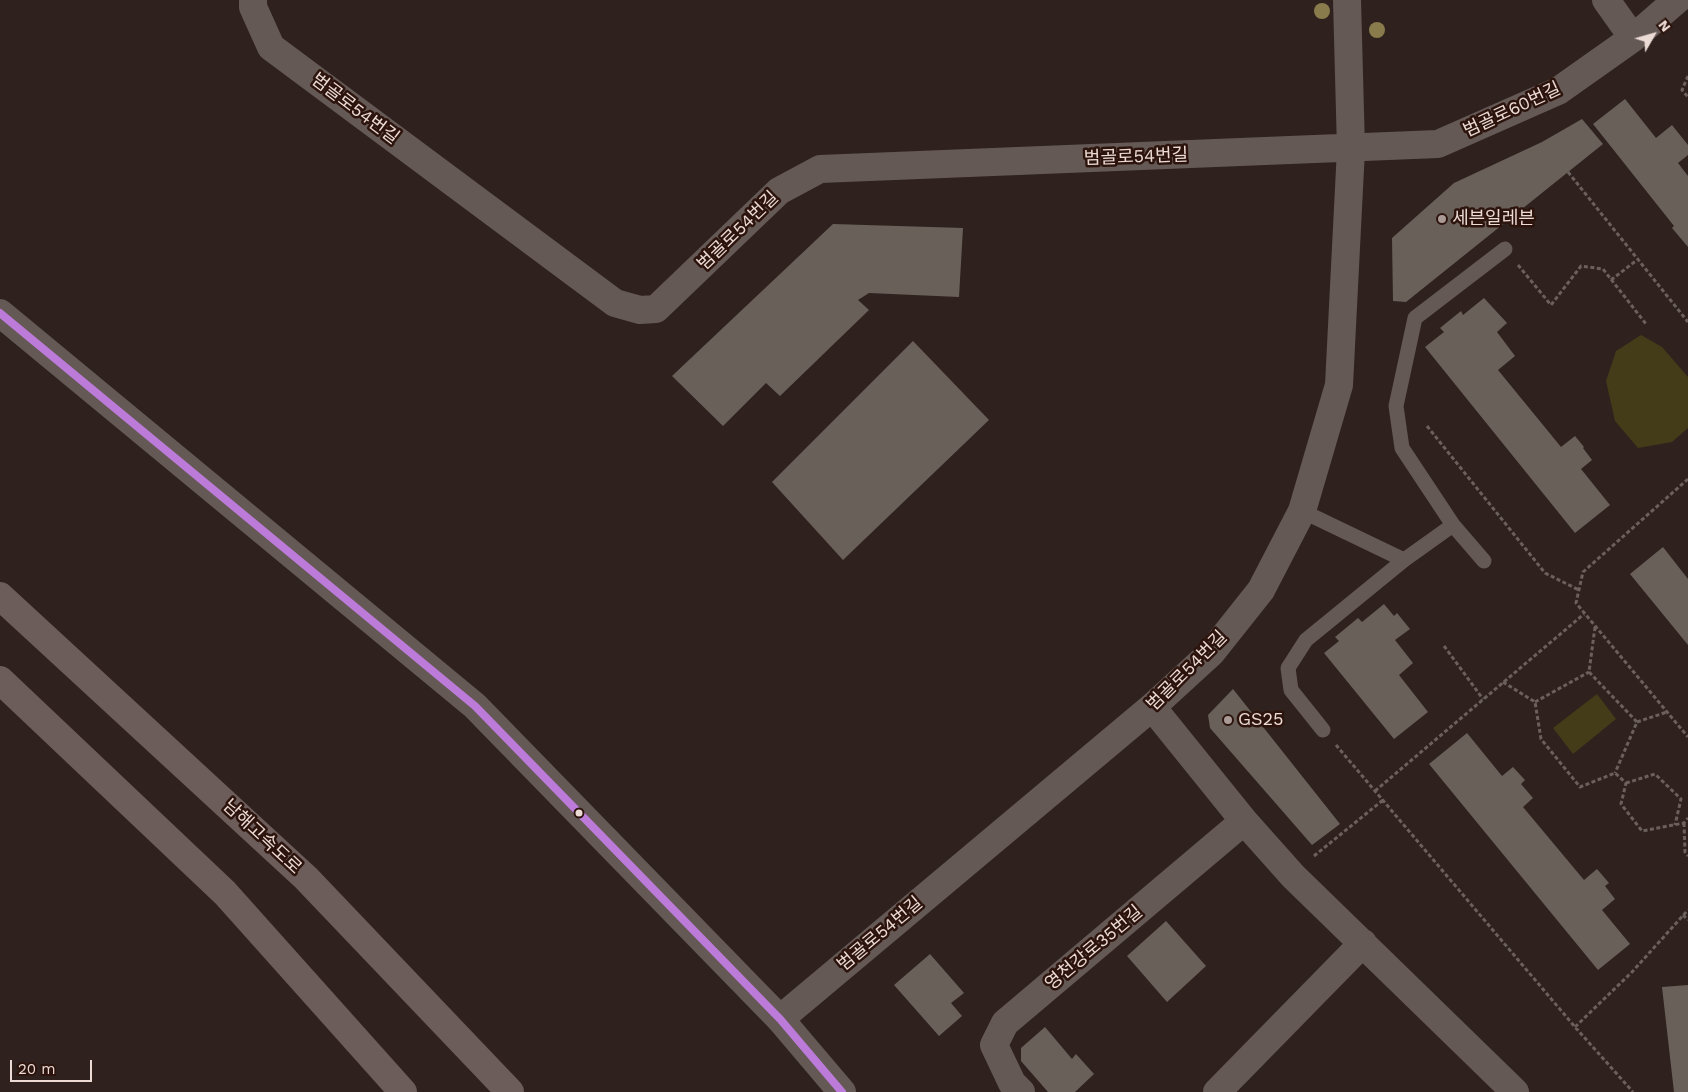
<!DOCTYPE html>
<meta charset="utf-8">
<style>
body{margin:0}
#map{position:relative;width:1688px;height:1092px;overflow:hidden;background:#2f221e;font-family:"Work Sans",sans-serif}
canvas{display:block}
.north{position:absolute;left:1628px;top:10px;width:50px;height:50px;-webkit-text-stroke:4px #2c140d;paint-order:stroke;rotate:52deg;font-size:14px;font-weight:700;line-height:20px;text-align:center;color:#ecdad5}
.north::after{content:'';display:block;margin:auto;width:18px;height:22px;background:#ecdad5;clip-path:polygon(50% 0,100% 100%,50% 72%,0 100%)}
.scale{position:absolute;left:10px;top:1060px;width:82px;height:22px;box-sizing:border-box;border:2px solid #ecdad5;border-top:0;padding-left:6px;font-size:15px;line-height:18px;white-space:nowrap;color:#ecdad5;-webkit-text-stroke:4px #2c140d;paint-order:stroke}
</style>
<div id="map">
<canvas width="1688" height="1092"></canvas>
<div class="north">N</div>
<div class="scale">20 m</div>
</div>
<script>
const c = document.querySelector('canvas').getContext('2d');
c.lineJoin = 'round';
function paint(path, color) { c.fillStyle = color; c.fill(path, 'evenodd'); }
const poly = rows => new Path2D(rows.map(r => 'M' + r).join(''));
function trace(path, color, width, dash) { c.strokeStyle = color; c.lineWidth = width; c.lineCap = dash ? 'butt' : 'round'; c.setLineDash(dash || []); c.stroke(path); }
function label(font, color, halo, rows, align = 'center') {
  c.font = font + ' "Work Sans","Noto Sans KR",sans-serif'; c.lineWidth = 5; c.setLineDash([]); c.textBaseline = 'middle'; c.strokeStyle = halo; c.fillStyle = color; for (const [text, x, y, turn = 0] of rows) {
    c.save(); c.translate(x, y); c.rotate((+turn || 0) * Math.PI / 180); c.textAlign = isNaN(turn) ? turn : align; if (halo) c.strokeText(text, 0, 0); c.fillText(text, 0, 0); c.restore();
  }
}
const green = poly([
 [1641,335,1662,347,1688,377,1688,428,1672,442,1638,448,1615,421,1606,381,1616,351],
 [1597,694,1616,719,1573,754,1553,728]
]);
const building = poly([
 [1625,99,1656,138,1672,125,1688,145,1688,155,1678,163,1688,176,1688,247,1672,228,1674,226,1593,124],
 [1582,119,1603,144,1406,302,1393,301,1392,238,1454,183,1542,142],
 [833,224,963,228,959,297,869,293,858,300,869,310,780,396,766,383,723,426,672,376],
 [1484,298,1507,323,1497,332,1515,356,1498,370,1561,447,1575,436,1584,447,1583,448,1592,460,1581,469,1610,505,1575,533,1425,347,1444,332,1440,328,1461,311,1463,315],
 [913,341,989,420,843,560,772,482],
 [1663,547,1688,579,1688,645,1630,574],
 [1384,604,1394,616,1397,613,1410,629,1395,640,1413,663,1399,675,1428,712,1394,739,1324,653,1339,641,1335,637,1358,618,1362,622],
 [1233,689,1340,824,1312,845,1210,728,1208,715],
 [1467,733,1502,776,1513,767,1525,780,1521,784,1533,798,1523,807,1584,880,1597,869,1609,883,1605,886,1615,899,1602,910,1630,944,1598,970,1429,764],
 [1166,921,1206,966,1167,1002,1127,956],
 [930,954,964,993,951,1003,962,1016,939,1036,894,985],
 [1688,985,1688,1092,1674,1092,1662,987],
 [1045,1027,1072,1059,1076,1054,1094,1074,1075,1092,1048,1092,1021,1061,1021,1048]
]);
const path = poly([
 [1688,76,1682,90,1688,97],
 [1568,172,1688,322],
 [1518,265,1551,305,1581,266,1603,269,1646,324],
 [1611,280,1637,260],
 [1427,426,1545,573,1579,590],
 [1688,479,1583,572,1576,603,1688,737],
 [1595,627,1589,672,1637,722,1615,773],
 [1444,646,1483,699],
 [1503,682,1535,702,1541,739,1580,787,1615,773,1626,783,1621,804,1642,831,1684,823,1688,818],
 [1535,702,1589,672],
 [1637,722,1667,712],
 [1336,745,1575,1027,1633,1092],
 [1626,783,1655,774,1681,799,1675,825],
 [1375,791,1584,614],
 [1684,823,1685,852,1688,856],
 [1314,856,1383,800],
 [1683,915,1688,920],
 [1575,1027,1632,972,1688,910]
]);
const service = poly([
 [1302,511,1404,560,1453,525,1484,561],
 [1453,525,1402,448,1396,406,1415,318,1505,249],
 [1323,730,1291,690,1288,668,1306,640,1404,560]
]);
const minor = poly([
 [253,0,253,7,271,47,615,303,640,310,656,309,779,191,820,169,1438,144,1558,91,1633,38,1677,0],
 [1606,0,1633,38],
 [1152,707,1244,821,1293,876,1515,1092],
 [780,1019,1152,707,1211,653,1261,590,1302,511,1339,385,1351,149,1347,0],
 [1021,1092,1012,1083,994,1045,1005,1023,1244,821],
 [1217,1092,1363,943]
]);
const tertiary = poly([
 [0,313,475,706,780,1019,842,1092]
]);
const motorway = poly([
 [0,596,306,878,510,1092],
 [0,680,225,893,403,1092]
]);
const bus1 = poly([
 [0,313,475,706,780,1019,842,1092]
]);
const trees = [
 [1322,11],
 [1377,30]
];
const markers = [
 [1442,219,5,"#aa9a95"],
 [1228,720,5,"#aa9a95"],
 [579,813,4.5,"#ecdad5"]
];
const streetNames = [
 ["범골로54번길",355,109,37],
 ["범골로60번길",1512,110,-25],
 ["범골로54번길",1136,157,-2],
 ["범골로54번길",738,231,-44],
 ["범골로54번길",1187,671,-45],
 ["남해고속도로",262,837,43],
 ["범골로54번길",880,934,-40],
 ["영천강로35번길",1094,948,-40]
];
const poiNames = [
 ["세븐일레븐",1452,219],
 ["GS25",1238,720]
];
paint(green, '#443b19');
paint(building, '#6a605a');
trace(path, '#6b605e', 3, [4, 2.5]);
trace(service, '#655956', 15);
trace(minor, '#655956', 28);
trace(tertiary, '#655956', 28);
trace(motorway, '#6c5c5a', 28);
trace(bus1, '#bd7bd9', 8);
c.fillStyle = '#897b4c';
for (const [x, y] of trees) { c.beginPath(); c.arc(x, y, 8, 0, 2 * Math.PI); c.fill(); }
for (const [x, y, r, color] of markers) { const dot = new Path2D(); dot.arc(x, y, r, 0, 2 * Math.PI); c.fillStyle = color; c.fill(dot); trace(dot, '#2c140d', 2); }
label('18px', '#ecdad5', '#2c140d', streetNames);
label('18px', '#ecdad5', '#2c140d', poiNames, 'left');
</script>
